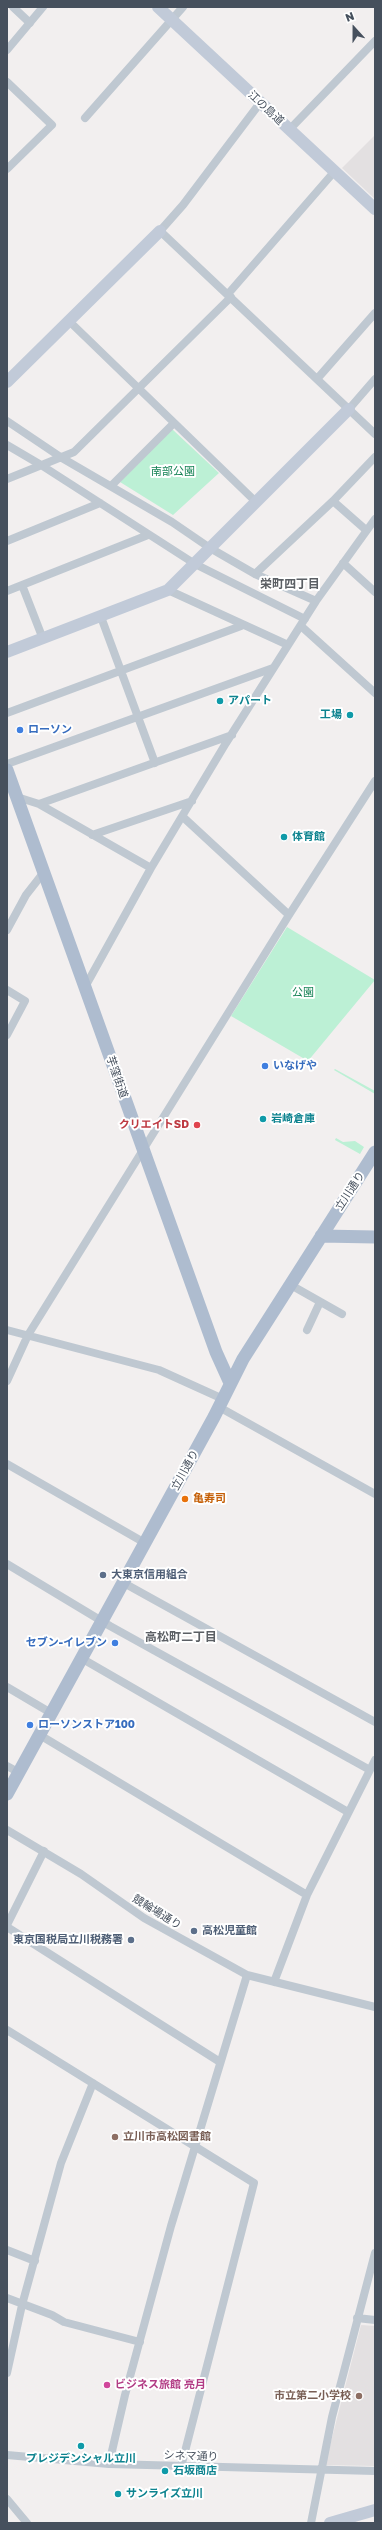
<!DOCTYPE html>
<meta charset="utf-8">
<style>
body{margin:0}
#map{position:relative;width:382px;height:2530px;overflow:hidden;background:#f2efef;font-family:"Golos Text",sans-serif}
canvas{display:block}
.frame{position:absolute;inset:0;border:8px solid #46505d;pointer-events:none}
.north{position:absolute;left:334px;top:8px;width:40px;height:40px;-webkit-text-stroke:3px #fff;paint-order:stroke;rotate:339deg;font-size:11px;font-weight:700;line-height:16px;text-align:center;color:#46505d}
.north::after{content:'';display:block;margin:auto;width:14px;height:18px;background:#46505d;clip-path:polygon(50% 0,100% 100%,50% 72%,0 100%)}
</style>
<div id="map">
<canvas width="382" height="2530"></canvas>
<div class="frame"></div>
<div class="north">N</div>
</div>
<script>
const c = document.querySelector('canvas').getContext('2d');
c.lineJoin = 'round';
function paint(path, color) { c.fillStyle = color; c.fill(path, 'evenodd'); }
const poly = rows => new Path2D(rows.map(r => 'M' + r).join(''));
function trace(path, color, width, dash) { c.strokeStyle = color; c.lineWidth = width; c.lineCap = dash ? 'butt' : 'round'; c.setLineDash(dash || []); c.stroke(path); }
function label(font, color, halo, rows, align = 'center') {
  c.font = font + ' "Golos Text","Noto Sans JP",sans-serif'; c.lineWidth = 4; c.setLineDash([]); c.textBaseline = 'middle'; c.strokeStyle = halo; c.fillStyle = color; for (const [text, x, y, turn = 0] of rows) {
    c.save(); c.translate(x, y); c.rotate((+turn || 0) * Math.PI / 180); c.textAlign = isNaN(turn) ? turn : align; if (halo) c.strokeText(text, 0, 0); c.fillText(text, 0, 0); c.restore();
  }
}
const education = poly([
 [375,135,375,199,342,168],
 [361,2325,375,2326,375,2466,325,2465]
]);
const green = poly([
 [172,429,219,473,173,515,120,482],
 [287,927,375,980,308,1061,231,1016],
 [335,1069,375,1091,375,1094,334,1070],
 [336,1138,343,1142,355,1141,364,1147,360,1154,335,1140]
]);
const street = poly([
 [13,7,30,23],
 [7,50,43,7],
 [7,82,52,125,7,169],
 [260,103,183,205,160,231,375,434],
 [85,118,183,7],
 [289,130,375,41],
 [228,294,334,172],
 [69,321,256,502],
 [317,379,375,313],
 [349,409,375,379],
 [7,421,62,458,172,522,210,548,255,574,316,601],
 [7,445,41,465,195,564,305,619],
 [7,479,74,452,231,297],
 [111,486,174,423],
 [333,501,366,530],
 [7,541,100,503],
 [343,563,375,592],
 [255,574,333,501,375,457],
 [22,585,43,639],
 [168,590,288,645],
 [7,591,148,535],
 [101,617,155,763],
 [301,626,375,693],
 [7,713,241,626],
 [7,764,273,668],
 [17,797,39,804,151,868],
 [39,804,232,735],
 [183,817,289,915],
 [92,835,192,801],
 [7,930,26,895,44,872],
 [85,987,151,868,226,743,316,601,375,519],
 [7,990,25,1001,7,1035],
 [289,1284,342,1314],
 [7,1330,159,1370,223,1399],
 [307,1330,320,1302],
 [7,1381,28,1335,289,915,375,781],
 [219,1407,375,1494],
 [7,1464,145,1543],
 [7,1564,110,1626,370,1770],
 [122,1582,375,1722],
 [81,1658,348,1812],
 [7,1687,51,1713],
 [38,1734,307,1895],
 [7,1766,18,1772],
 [7,1830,81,1874,144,1918,247,1975,375,2007],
 [7,1925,44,1851],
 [7,1927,220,2062],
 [274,1982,307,1895,375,1760],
 [7,2030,254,2183,181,2467],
 [7,2250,35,2261],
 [7,2298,52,2315,64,2322,140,2342],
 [357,2318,375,2320],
 [7,2373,22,2305,61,2163,93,2083],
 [7,2455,109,2464,375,2471],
 [109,2464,125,2395,171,2226,247,1975],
 [7,2499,27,2523],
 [311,2523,332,2417,375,2253]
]);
const secondary = poly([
 [158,7,375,209],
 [7,382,160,231],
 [7,652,168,590,349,409],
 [330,2523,375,2510]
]);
const primary = poly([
 [7,770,216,1352,230,1383],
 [321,1236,375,1237],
 [7,1794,214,1417,243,1359,375,1152]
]);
const markers = [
 [220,701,4,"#0f9aa8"],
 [350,715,4,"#0f9aa8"],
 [20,730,4,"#3f7fe0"],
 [284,837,4,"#0f9aa8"],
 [265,1066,4,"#3f7fe0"],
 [263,1119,4,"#0f9aa8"],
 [197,1125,4,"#e0444e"],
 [185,1499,4,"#e8710a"],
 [103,1575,4,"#5c6f8a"],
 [115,1643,4,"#3f7fe0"],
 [30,1725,4,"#3f7fe0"],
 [194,1931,4,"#5c6f8a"],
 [131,1940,4,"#5c6f8a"],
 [115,2137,4,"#8d6e63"],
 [107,2385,4,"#d1479c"],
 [359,2396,4,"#8d6e63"],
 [81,2446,4,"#0f9aa8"],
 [165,2471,4,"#0f9aa8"],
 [118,2494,4,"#0f9aa8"]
];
const streetNames = [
 ["江の島道",266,108,43],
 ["芋窪街道",117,1077,71],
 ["立川通り",350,1191,-57],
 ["立川通り",185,1470,-61],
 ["競輪場通り",157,1912,32],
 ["シネマ通り",191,2456,2]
];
const parkNames = [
 ["南部公園",173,472],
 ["公園",303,993]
];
const cultureNames = [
 ["アパート",228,701],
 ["工場",342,715,"right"],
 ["体育館",292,837],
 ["岩崎倉庫",271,1119],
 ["プレジデンシャル立川",81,2459,"center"],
 ["石坂商店",173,2471],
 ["サンライズ立川",126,2494]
];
const shopNames = [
 ["ローソン",28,730],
 ["いなげや",273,1066],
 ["セブン-イレブン",107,1643,"right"],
 ["ローソンストア100",38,1725]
];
const healthNames = [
 ["クリエイトSD",189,1125]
];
const foodNames = [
 ["亀寿司",193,1499]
];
const serviceNames = [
 ["大東京信用組合",111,1575],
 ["高松児童館",202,1931],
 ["東京国税局立川税務署",123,1940,"right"]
];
const educationNames = [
 ["立川市高松図書館",123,2137],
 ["市立第二小学校",351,2396,"right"]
];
const hotelNames = [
 ["ビジネス旅館 亮月",115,2385]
];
const neighbourhoodNames = [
 ["栄町四丁目",290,584],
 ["高松町二丁目",181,1637]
];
paint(education, '#e3e0e1');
paint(green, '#bcf0d5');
trace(street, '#bfc8d1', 8);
trace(secondary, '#c1cad8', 12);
trace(primary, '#aebccf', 13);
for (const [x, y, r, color] of markers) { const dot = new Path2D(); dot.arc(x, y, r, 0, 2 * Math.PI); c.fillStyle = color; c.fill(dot); trace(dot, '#fff', 1.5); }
label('11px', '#46505d', '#fff', streetNames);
label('11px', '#148154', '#fff', parkNames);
label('bold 11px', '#0d838f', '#fff', cultureNames, 'left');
label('bold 11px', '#366cbe', '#fff', shopNames, 'left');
label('bold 11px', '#be3a42', '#fff', healthNames, 'right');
label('bold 11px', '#c56008', '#fff', foodNames, 'left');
label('bold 11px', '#4e5e75', '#fff', serviceNames, 'left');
label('bold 11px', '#785e54', '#fff', educationNames, 'left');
label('bold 11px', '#b23c85', '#fff', hotelNames, 'left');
label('bold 12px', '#5b5f64', '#fff', neighbourhoodNames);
</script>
